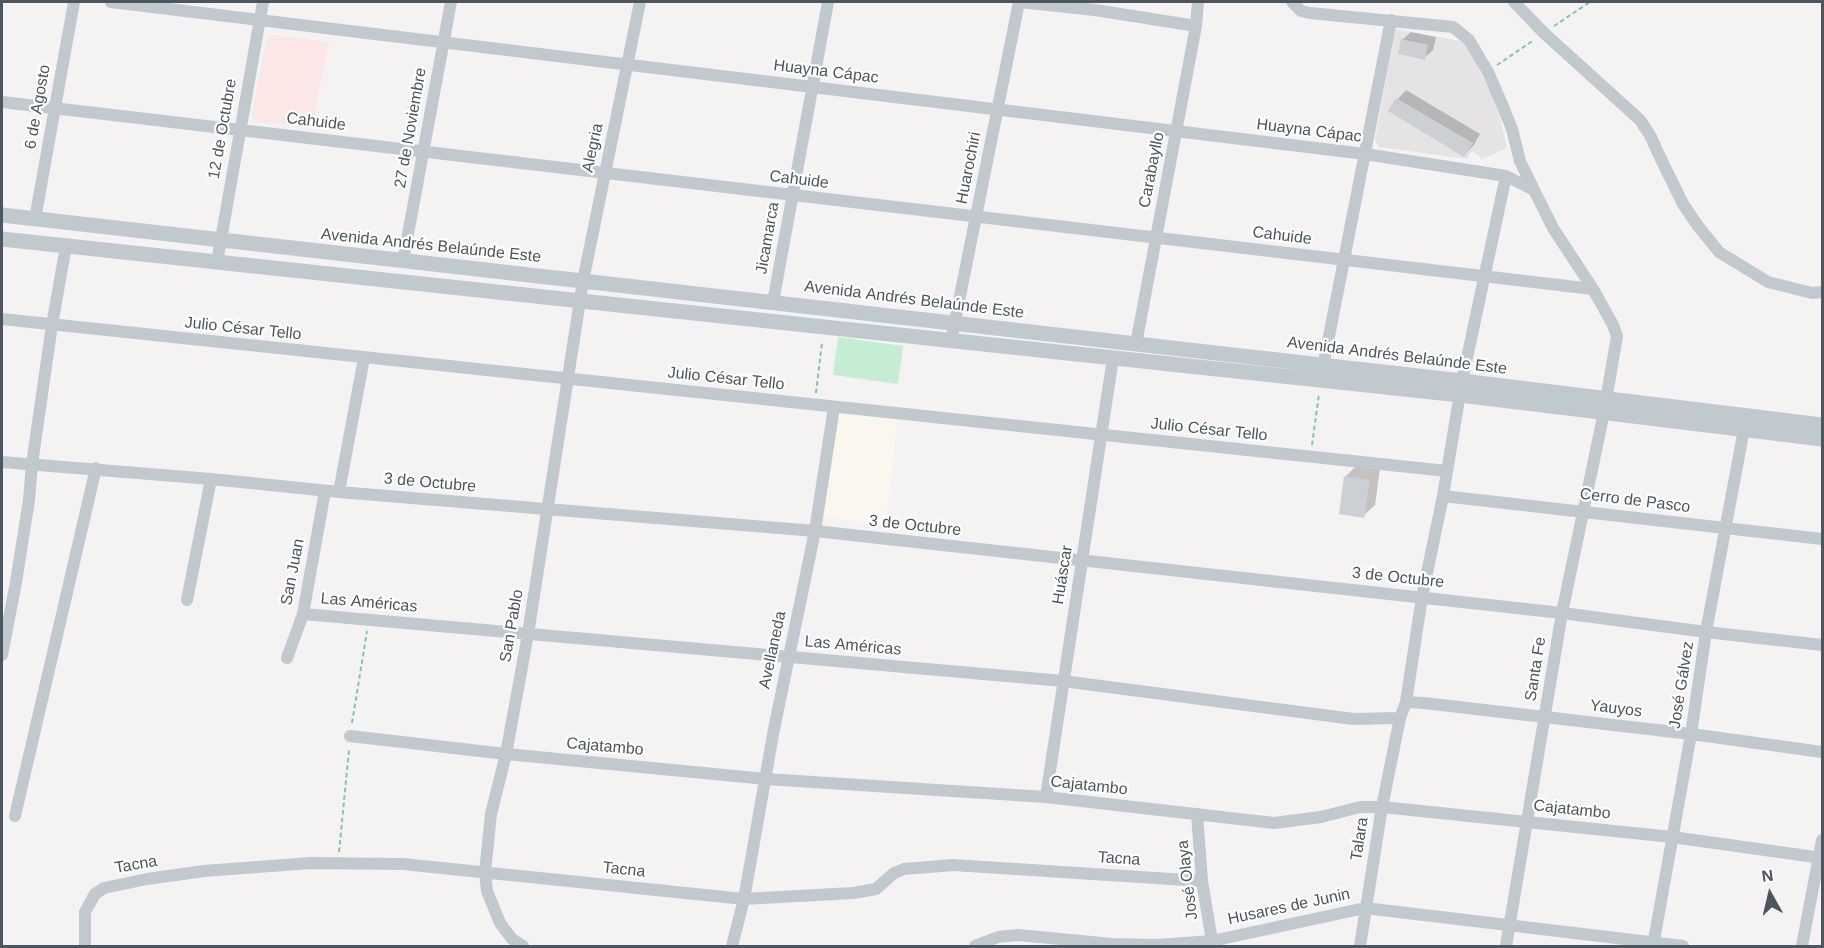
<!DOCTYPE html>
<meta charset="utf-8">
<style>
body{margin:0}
#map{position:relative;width:1824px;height:948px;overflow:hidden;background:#f4f2f2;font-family:Arial,sans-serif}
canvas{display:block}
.frame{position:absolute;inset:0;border:3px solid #4b565e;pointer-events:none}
.north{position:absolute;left:1740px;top:864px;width:60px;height:60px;-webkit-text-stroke:4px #fff;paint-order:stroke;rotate:352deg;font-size:16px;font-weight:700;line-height:24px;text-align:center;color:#4b565e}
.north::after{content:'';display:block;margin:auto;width:21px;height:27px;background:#4b565e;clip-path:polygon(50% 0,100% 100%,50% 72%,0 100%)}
</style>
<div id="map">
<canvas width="1824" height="948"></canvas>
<div class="frame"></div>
<div class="north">N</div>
</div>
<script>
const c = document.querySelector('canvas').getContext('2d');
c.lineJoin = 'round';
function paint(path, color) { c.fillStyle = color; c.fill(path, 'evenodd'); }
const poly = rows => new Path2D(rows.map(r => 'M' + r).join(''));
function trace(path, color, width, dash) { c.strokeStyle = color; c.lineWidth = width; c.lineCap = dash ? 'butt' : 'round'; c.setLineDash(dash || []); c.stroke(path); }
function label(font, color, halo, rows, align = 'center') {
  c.font = font + ' Arial,sans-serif'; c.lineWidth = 4.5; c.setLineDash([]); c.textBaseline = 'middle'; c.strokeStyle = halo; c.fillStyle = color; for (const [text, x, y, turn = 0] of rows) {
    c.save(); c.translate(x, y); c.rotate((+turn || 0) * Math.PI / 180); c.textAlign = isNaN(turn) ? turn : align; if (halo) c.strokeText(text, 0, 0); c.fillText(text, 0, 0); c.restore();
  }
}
const commercial = poly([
 [839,408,898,414,885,525,823,517]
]);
const education = poly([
 [1395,29,1466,42,1498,109,1507,148,1482,159,1472,151,1467,159,1379,147,1375,140]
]);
const medical = poly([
 [273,35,329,42,312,126,256,122,252,114,266,40]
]);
const green = poly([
 [838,337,903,346,898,384,833,375]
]);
const shadow = poly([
 [1411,32,1436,37,1433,50,1424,58,1402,40],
 [1406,90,1480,134,1473,146,1464,155,1390,111,1398,99],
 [1357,465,1380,468,1375,505,1363,516,1346,476]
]);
const building = poly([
 [1401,39,1428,45,1425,60,1398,54],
 [1396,98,1473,143,1464,157,1388,111],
 [1344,476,1370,480,1364,518,1339,514]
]);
const path = poly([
 [1554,26,1590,2],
 [1497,65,1534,40],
 [816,393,822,342],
 [1312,445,1319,394],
 [352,723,367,631],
 [339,852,349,750]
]);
const minor = poly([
 [111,2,1365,154,1506,176,1534,190],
 [1019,2,1095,10,1196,26],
 [1292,2,1301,11,1310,13,1453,27,1469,40,1488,72,1504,109,1512,129,1520,161,1534,190,1553,228,1593,289,1613,325,1617,336,1604,412,1562,613,1506,946],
 [1514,2,1544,33,1640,120,1651,137,1659,155,1683,204,1698,226,1719,252,1768,282,1812,293,1822,292],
 [2,102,1593,289],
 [35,219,74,2],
 [403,261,451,2],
 [217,262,263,2],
 [773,302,828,2],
 [2,319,1447,471],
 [951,341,1019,2],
 [1136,344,1196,26,1198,2],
 [1322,372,1391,20],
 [2,462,211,479,339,492,815,531,1562,613,1706,632,1822,645],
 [339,492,364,358],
 [1443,496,1822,539],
 [187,600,211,479],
 [303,614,1063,681,1353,719,1400,718],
 [2,655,16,582,29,500,32,464,52,325,66,246],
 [287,658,303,614,325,491],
 [1406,702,1424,703,1691,734,1822,752],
 [350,736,506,754,766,779,1046,797,1274,823,1321,817,1360,807,1382,807,1672,837,1822,858],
 [1046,797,1113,358],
 [1197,814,1202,881,1212,941],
 [15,816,96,468],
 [85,946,85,912,95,894,104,888,147,879,204,871,311,863,403,864,744,899,853,893,876,889,894,873,904,869,953,865,1202,881],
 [523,946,512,939,500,923,487,891,485,872,491,814,506,754,528,634,583,281,640,2],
 [732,946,744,899,774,729,815,531,834,407],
 [975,946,998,937,1018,935,1112,944,1156,945,1212,941,1365,908,1683,946],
 [1360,946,1382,807,1400,718,1406,702,1422,597,1443,496,1462,381,1506,176],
 [1653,946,1691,734,1706,632,1744,429],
 [1802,946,1822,840]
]);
const tertiary = poly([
 [2,215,1462,381,1822,425],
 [2,239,1460,395,1822,439]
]);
const streetNames = [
 ["Huayna Cápac",826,72,7],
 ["6 de Agosto",38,107,-80],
 ["Cahuide",316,122,7],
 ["27 de Noviembre",411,128,-80],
 ["12 de Octubre",223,129,-80],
 ["Huayna Cápac",1309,131,7],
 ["Alegria",593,148,-78],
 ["Huarochiri",969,168,-79],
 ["Carabayllo",1152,170,-79],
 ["Cahuide",799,180,7],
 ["Cahuide",1282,236,7],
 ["Jicamarca",768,238,-80],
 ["Avenida Andrés Belaúnde Este",431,246,6],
 ["Avenida Andrés Belaúnde Este",914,300,7],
 ["Julio César Tello",243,329,6],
 ["Avenida Andrés Belaúnde Este",1397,356,7],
 ["Julio César Tello",726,379,6],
 ["Julio César Tello",1209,430,6],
 ["3 de Octubre",430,483,5],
 ["Cerro de Pasco",1635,501,7],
 ["3 de Octubre",915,526,6],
 ["San Juan",293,572,-79],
 ["Huáscar",1063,575,-81],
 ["3 de Octubre",1398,578,6],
 ["Las Américas",369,603,5],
 ["San Pablo",512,626,-80],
 ["Las Américas",853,646,5],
 ["Avellaneda",773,650,-78],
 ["Santa Fe",1536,669,-81],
 ["José Gálvez",1682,685,-81],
 ["Yauyos",1616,709,7],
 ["Cajatambo",605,747,5],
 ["Cajatambo",1089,786,6],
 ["Cajatambo",1572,810,6],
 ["Talara",1360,839,-81],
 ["Tacna",1119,859,4],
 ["Tacna",136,865,-10],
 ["Tacna",624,870,6],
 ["José Olaya",1188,880,-97],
 ["Husares de Junin",1289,907,-12]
];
paint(commercial, '#fcf7ee');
paint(education, '#e5e3e3');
paint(medical, '#fae7e6');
paint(green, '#c4edd3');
paint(shadow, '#0003');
paint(building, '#cccfd4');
trace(path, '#7ec9a1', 2, [4.5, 3]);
trace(minor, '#c1c9cf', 12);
trace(tertiary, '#c1c9cf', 15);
label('16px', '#4b565e', '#fff', streetNames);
</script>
